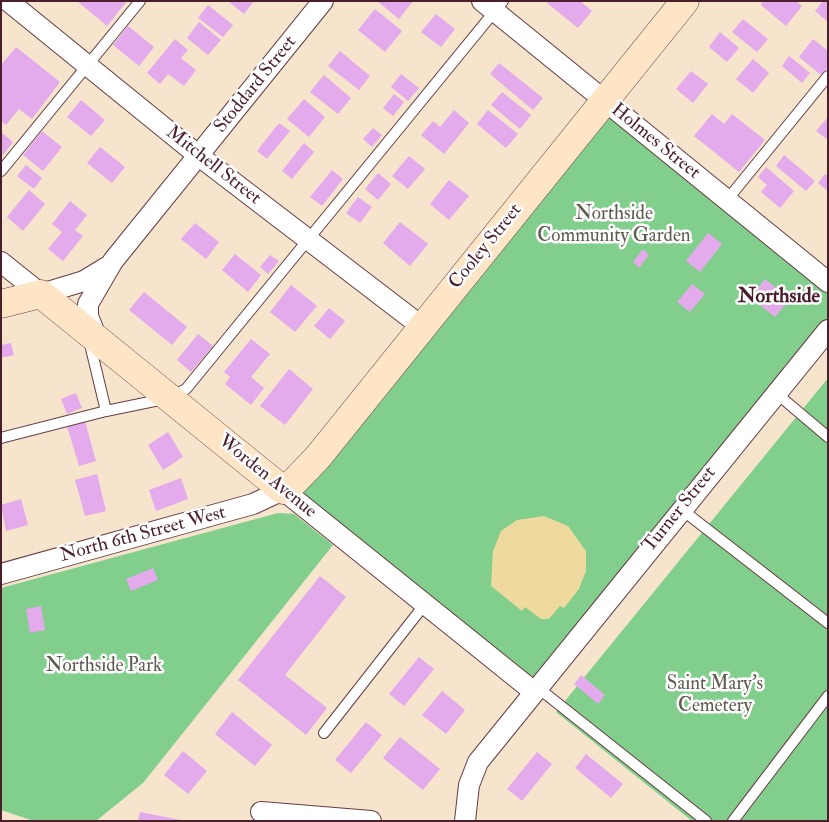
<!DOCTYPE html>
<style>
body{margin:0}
#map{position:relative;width:829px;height:822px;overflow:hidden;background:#f6e4cd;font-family:"IM FELL Double Pica",serif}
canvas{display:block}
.frame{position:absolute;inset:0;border:2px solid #4a1f2b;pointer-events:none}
</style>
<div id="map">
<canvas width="829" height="822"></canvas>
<div class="frame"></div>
</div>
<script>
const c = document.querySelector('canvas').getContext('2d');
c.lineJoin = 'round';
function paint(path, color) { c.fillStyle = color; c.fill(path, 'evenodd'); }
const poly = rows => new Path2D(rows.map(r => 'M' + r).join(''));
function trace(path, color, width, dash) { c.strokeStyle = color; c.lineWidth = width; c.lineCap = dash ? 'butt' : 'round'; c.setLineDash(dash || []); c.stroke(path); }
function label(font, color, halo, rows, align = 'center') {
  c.font = font + ' "IM FELL Double Pica",serif'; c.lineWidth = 5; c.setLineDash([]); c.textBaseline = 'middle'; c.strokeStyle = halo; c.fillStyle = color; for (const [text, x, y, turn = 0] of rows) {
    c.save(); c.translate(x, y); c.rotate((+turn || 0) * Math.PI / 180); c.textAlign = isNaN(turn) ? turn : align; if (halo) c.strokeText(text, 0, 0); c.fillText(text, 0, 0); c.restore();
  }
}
const green = poly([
 [605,101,828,282,828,330,533,691,283,490],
 [828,378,828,821,692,821,556,712],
 [278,513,294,514,333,545,143,783,96,821,34,821,1,810,1,588]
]);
const sand = poly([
 [544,516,568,526,586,551,586,571,579,589,564,608,560,606,549,619,541,619,525,607,522,611,491,586,493,551,501,531,517,520]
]);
const building = poly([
 [77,1,127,1,107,26],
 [228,1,254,1,244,14],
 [377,1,413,1,399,19],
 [549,1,580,1,592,11,578,28,547,3],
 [763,1,796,1,802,6,786,26,761,5],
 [823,1,828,1,828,22,815,11],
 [208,5,233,25,223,37,198,18],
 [375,9,402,31,385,52,358,30],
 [436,14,455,29,441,47,421,32],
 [743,19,768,39,757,52,732,32],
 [199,22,221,40,208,55,187,38],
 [128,26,154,47,139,66,113,45],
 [720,32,739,48,727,62,709,47],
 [175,39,188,50,181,58,196,70,184,86,168,74,160,84,147,73],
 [813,39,828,51,828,67,821,75,799,57],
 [16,47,60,82,32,119,19,109,6,125,1,121,1,65],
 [340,51,370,76,359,90,328,66],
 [789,56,810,73,802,83,782,66],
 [753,59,769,73,753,93,736,79],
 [499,63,543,98,533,110,490,74],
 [691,71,708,84,693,103,676,89],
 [401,74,419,88,408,101,391,87],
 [324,75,351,98,338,114,310,92],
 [502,92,531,115,520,129,491,105],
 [394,94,404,102,393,116,383,108],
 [304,99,325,117,309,137,287,119],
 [81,100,105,120,91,136,67,117],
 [454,110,469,123,444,154,421,135,433,121,440,127],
 [488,110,518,134,506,148,477,124],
 [712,114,724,124,732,114,765,140,739,172,694,136],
 [828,117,828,140,816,131],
 [279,123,290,131,267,159,257,151],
 [373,128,382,135,372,147,363,139],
 [42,131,62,147,43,171,23,155],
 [1,132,13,142,3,155,1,153],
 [304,143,314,152,292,179,282,171],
 [100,147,125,167,112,183,87,163],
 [784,155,815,181,806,191,776,166],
 [409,156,425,169,408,189,392,176],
 [26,165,42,178,34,189,17,176],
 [766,167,794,191,780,208,761,192,767,185,758,177],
 [332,170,343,179,322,206,310,197],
 [378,173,391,184,378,200,365,189],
 [825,174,828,176,828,191,818,183],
 [449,180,469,196,449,220,430,204],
 [29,190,45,204,23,231,7,217],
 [358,197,372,207,360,223,346,213],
 [70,201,87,215,75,230,83,236,63,261,48,249,62,232,52,224],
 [400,222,428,244,410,266,383,243],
 [195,223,219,242,206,259,181,239],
 [708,233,722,244,700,272,686,261],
 [643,249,649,255,639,268,633,262],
 [235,254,261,275,248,292,222,270],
 [270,255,279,261,268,274,260,267],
 [765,279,790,299,775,317,751,298],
 [692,284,705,294,690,312,677,302],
 [291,285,317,306,295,332,270,312],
 [144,292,187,327,172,345,129,310],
 [329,308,345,321,330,339,314,326],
 [198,334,213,346,191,372,177,360],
 [251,339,270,354,251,377,264,388,251,405,225,384,230,377,224,372],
 [11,343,14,355,1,358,1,345],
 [289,369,313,389,285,425,260,406],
 [76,393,82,408,67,414,61,399],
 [85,421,96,461,79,466,67,426],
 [168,432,183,457,163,470,148,445],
 [97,474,106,511,85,516,75,480],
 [181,478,188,499,156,511,149,490],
 [21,499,28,525,6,531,1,505],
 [153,568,158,580,131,591,126,579],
 [320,576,346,597,285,675,327,708,306,735,238,680],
 [41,606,45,630,30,633,26,609],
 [419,657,434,669,404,706,389,694],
 [581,675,605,695,598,704,574,684],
 [442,691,465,710,446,734,422,715],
 [232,712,272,745,255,766,215,734],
 [366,722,382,735,351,773,335,760],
 [400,737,440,769,423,790,383,758],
 [183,751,207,771,188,794,164,775],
 [537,752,552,764,522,801,507,789],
 [586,754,623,784,611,798,575,768],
 [140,812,181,820,181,821,138,821]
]);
const lane = poly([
 [1,171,140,1],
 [727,200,828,76],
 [89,340,106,411],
 [776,393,828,437],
 [1,438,106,411,169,398,186,389,503,1],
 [681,509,828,623],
 [537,687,706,821],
 [324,733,425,604],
 [733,821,828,696]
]);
const street = poly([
 [8,1,199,156,421,326],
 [482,1,828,282],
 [1,262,41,294,84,281,107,267],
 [97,339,88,316,88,304,113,261,323,1],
 [1,574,253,504,283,490,533,691],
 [261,812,371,821],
 [465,821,469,785,478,762,828,330]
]);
const secondary = poly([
 [1,304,41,294,283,490,295,481,318,457,685,1]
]);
const streetNames = [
 ["Stoddard Street",256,85,-51],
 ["Holmes Street",655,142,39],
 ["Mitchell Street",213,166,38],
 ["Cooley Street",486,247,-51],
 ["Worden Avenue",267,477,39],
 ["Turner Street",680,510,-51],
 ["North 6th Street West",143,535,-15]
];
const parkNames = [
 ["Northside",614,215],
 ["Community Garden",614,237],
 ["Northside Park",104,667],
 ["Saint Mary's",715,685],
 ["Cemetery",715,707]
];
const neighbourhoodNames = [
 ["Northside",779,298]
];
paint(green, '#82ce8d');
paint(sand, '#eeda9e');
paint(building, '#e3aaec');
trace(lane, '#643d43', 12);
trace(street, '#643d43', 22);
trace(secondary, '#643d43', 29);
trace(lane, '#fff', 10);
trace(street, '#fff', 20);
trace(secondary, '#fee5c5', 28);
label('19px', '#4a1f2b', '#fff', streetNames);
label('19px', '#5e5c4d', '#fff', parkNames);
label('bold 20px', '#4a1f2b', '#fff', neighbourhoodNames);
</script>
